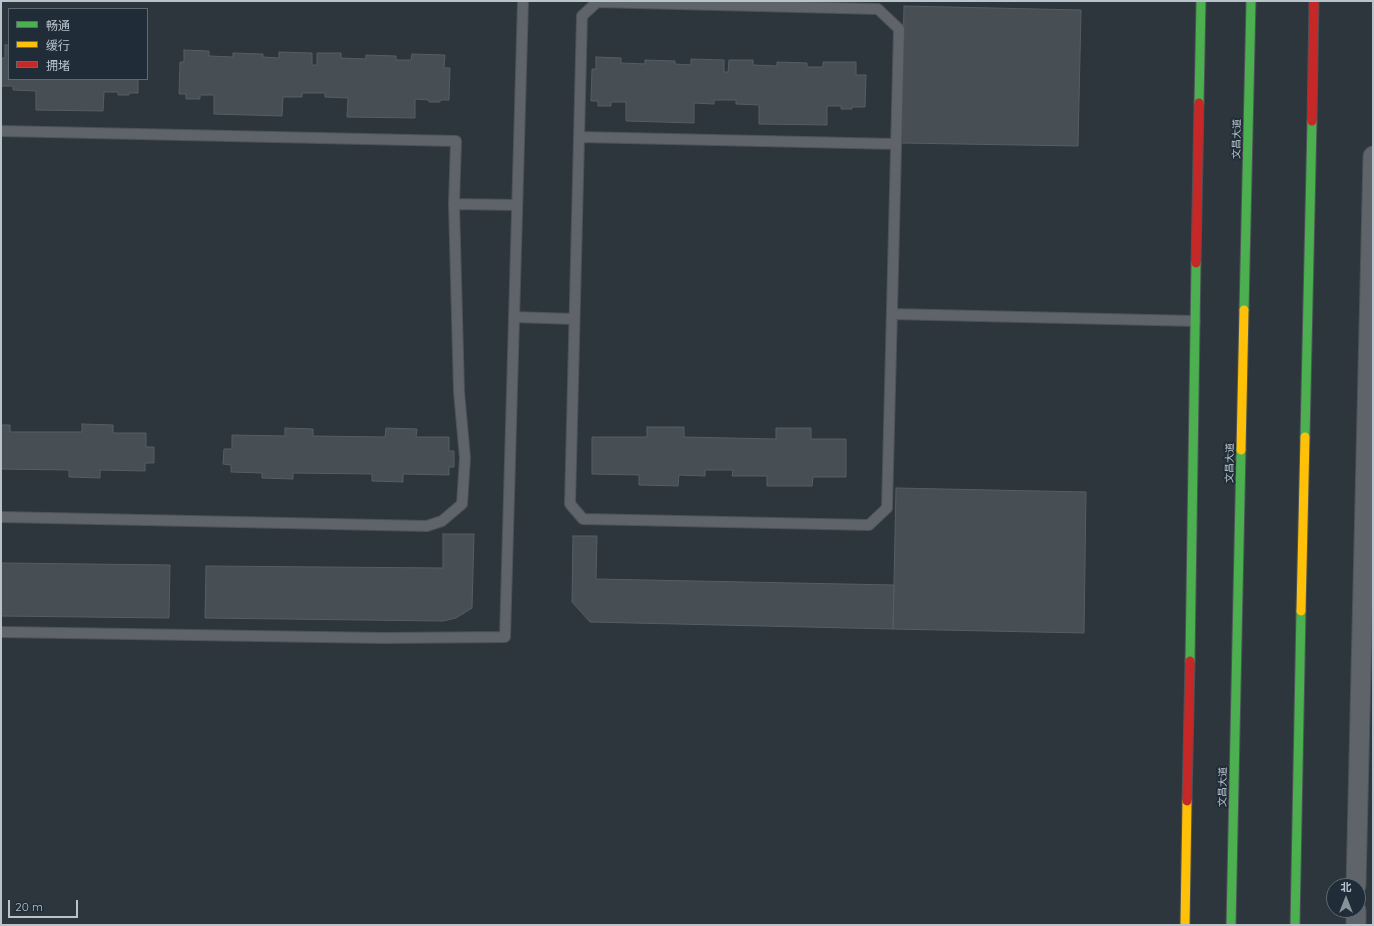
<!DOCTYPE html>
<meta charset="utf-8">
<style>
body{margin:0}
#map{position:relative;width:1374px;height:926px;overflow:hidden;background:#2d363d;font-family:Quicksand,"Noto Sans SC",sans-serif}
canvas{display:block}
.frame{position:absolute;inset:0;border:2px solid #b9c3cc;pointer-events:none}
.legend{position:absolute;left:8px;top:8px;width:140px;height:72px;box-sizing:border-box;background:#202d38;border:1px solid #5d6973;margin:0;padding:5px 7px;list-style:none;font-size:12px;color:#b9c3cc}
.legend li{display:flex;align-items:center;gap:8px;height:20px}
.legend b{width:20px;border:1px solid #5d6973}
.north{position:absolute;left:1326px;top:878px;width:40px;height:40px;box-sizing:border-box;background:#202d38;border:1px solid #5d6973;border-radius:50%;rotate:0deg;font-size:11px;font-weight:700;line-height:16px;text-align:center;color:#b9c3cc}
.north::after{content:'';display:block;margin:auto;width:14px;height:18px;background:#88929a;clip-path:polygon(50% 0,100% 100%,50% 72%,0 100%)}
.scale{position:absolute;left:8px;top:900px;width:70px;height:18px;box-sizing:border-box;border:2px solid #b9c3cc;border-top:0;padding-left:5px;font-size:12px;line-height:14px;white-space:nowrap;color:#b9c3cc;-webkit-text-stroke:3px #202d38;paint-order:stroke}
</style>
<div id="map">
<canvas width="1374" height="926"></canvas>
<div class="frame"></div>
<ul class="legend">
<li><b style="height:5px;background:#4caf50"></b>畅通</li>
<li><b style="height:5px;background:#ffc107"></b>缓行</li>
<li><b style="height:5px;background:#c62828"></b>拥堵</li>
</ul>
<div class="north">北</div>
<div class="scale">20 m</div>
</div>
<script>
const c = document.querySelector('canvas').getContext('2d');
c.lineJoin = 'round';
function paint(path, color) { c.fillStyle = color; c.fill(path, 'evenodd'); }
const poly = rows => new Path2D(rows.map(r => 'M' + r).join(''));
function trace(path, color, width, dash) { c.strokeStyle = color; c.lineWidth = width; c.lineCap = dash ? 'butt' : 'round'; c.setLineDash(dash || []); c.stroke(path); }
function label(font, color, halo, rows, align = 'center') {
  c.font = font + ' Quicksand,"Noto Sans SC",sans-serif'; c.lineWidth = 4; c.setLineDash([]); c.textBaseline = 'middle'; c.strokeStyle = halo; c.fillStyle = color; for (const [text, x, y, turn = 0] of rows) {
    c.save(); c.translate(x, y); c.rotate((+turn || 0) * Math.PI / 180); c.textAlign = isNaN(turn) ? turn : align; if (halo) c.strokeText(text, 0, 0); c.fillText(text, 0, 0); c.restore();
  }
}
const building = poly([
 [904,6,1081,10,1078,146,901,143,904,6],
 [5,45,9,45,9,79,138,79,138,93,129,93,129,95,118,95,118,92,104,92,103,111,36,110,36,91,13,90,13,86,1,86,1,58,5,58,5,45],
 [184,50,209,51,209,56,233,57,233,53,263,54,263,57,279,58,279,52,312,53,312,65,317,65,317,53,341,53,341,58,366,59,366,55,396,56,396,60,411,60,412,54,445,55,444,68,450,68,449,100,440,100,440,102,429,102,429,100,415,99,415,118,347,117,348,98,325,97,325,93,302,93,302,97,283,97,282,116,214,114,214,95,200,95,200,99,186,99,186,94,179,94,180,62,184,62,184,50],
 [596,57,621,58,621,63,645,64,645,60,675,61,675,64,691,65,691,59,724,60,724,72,728,72,729,60,753,60,753,65,777,66,777,62,807,63,807,67,823,67,823,62,856,62,856,75,866,75,865,107,852,107,852,109,841,109,841,106,827,106,827,125,759,124,759,105,736,104,736,100,714,100,714,104,694,103,694,123,626,121,626,102,611,102,611,106,598,106,598,101,591,101,592,69,596,69,596,57],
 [82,424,113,425,113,433,146,433,146,447,154,447,154,463,145,463,145,471,100,470,100,478,69,477,69,470,1,469,1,425,10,425,10,432,82,432,82,424],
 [647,427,684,427,684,437,776,439,776,428,811,428,811,439,846,439,846,477,813,477,812,486,767,486,767,476,732,476,733,470,705,470,705,476,679,475,678,486,639,485,639,475,592,474,592,437,647,437,647,427],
 [285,428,313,429,313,436,385,437,386,428,417,429,416,437,449,437,449,451,454,451,454,467,449,467,449,475,403,474,403,482,372,481,372,474,293,473,293,479,262,478,262,473,231,472,231,465,223,464,224,449,232,449,232,435,285,436,285,428],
 [896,488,1086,492,1084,633,893,629,896,488],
 [443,534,474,534,472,608,456,618,443,621,205,618,206,566,443,568,443,534],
 [573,536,597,536,596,579,894,585,893,629,590,622,572,602,573,536],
 [1,563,170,565,169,618,1,616,1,563]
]);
const lane = poly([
 [597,2,878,9,899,29,887,508,869,525,583,519,570,504,582,16,597,2],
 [1,131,456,141,454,204,459,392,465,458,462,504,442,521,427,526,1,517],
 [579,137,896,144],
 [454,204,517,205],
 [892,314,1195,321],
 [514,317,574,319],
 [1,632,384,638,505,637,523,1]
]);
const street = poly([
 [1356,886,1373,156],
 [1356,925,1356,910]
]);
const fast = poly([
 [1199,103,1201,1],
 [1244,310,1251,1],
 [1305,437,1312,121],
 [1190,661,1196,263],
 [1231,925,1241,450],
 [1295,925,1301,611]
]);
const slow = poly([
 [1241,450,1244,310],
 [1301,611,1305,437],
 [1185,925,1187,801]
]);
const jam = poly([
 [1312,121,1314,1],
 [1196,263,1199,103],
 [1187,801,1190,661]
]);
const streetNames = [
 ["文昌大道",1237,139,-89],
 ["文昌大道",1230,463,-89],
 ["文昌大道",1223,787,-89]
];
paint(building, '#474e54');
trace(building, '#565e64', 1);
trace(lane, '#4c5257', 12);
trace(street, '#4c5257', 21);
trace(fast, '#4c5257', 11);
trace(slow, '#4c5257', 11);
trace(jam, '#4c5257', 11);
trace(lane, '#5e646a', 10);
trace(street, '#5e646a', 19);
trace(fast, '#4caf50', 9);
trace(slow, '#ffc107', 9);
trace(jam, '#c62828', 9);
label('10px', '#b9c3cc', '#202d38', streetNames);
</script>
